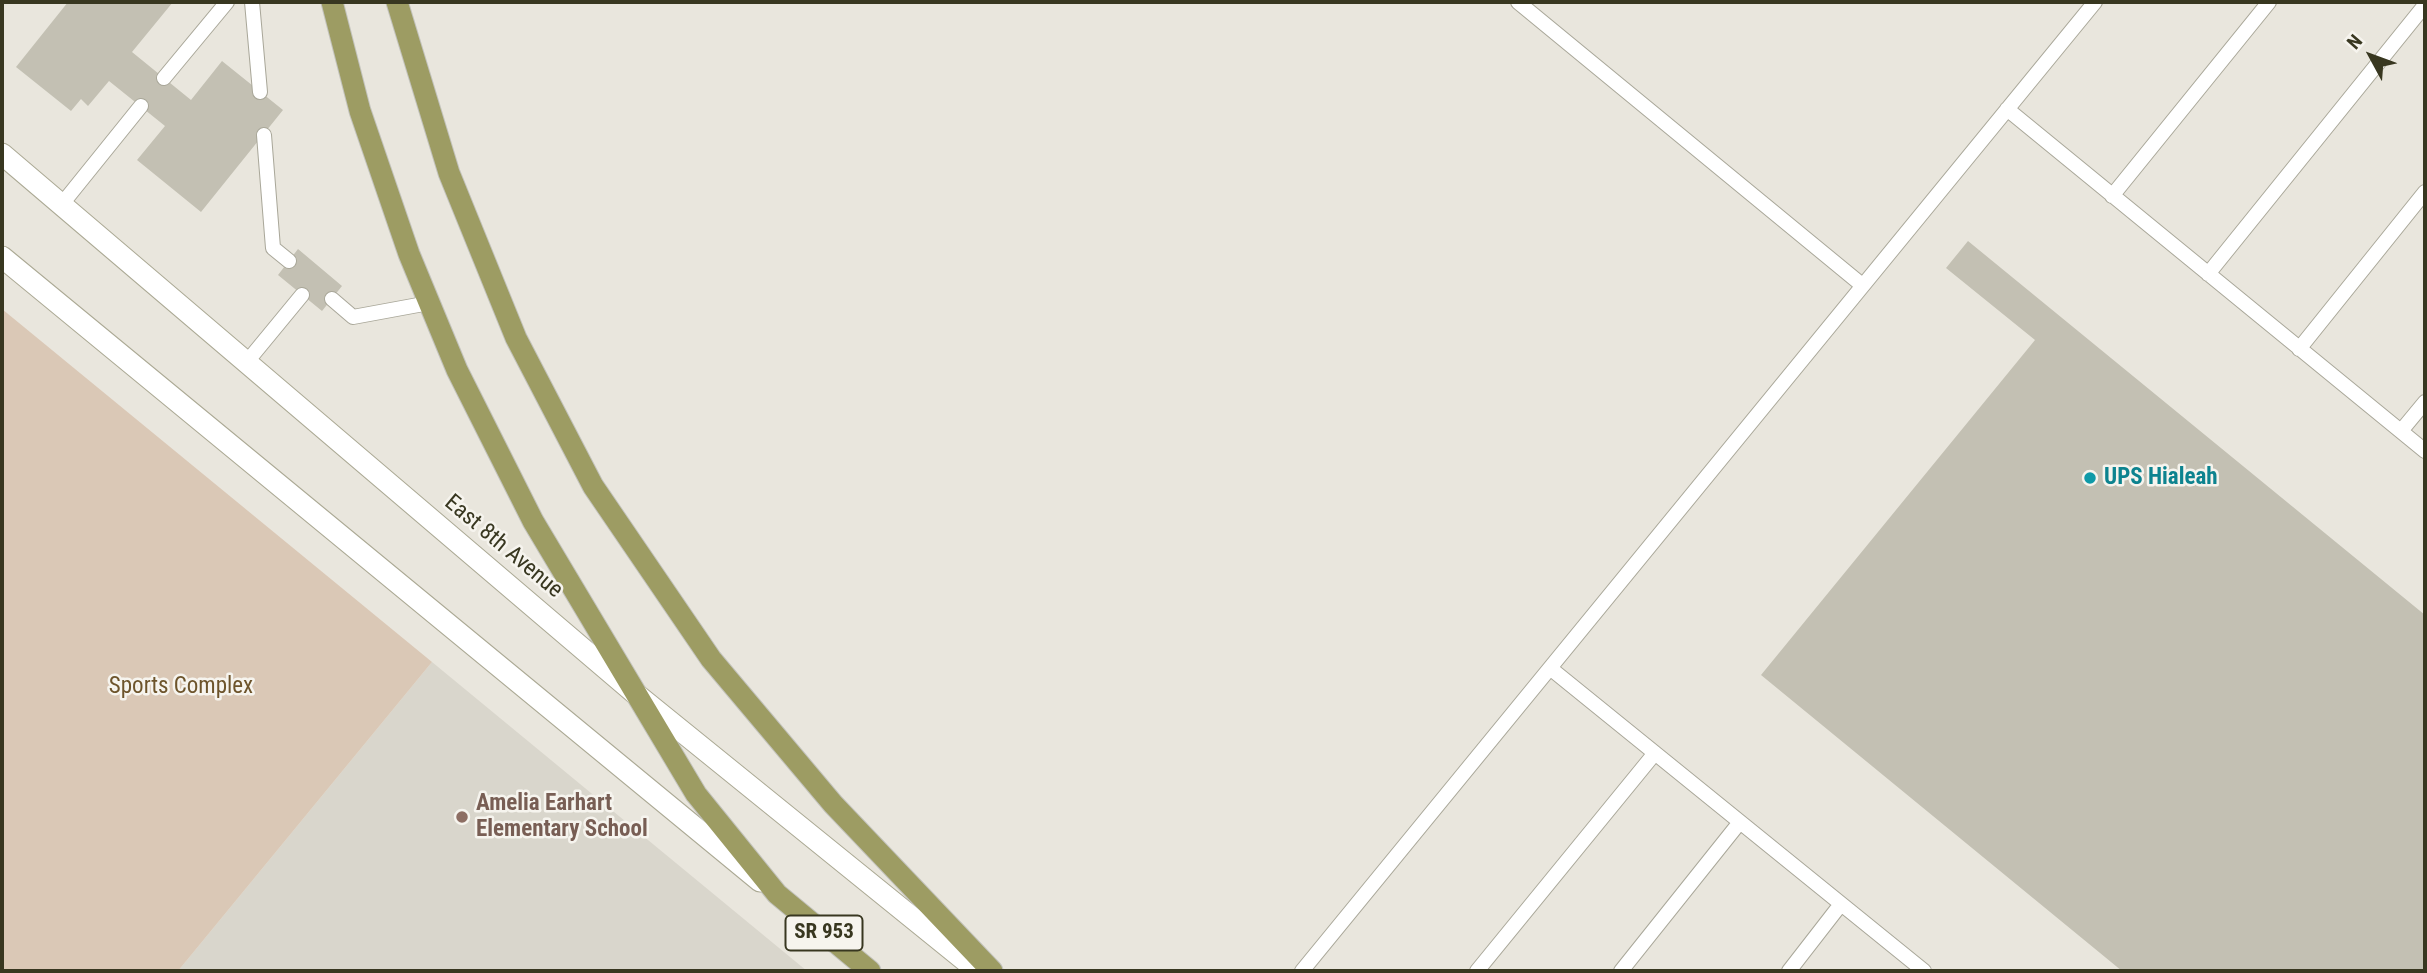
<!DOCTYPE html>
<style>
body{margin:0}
#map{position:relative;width:2427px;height:973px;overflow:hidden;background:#e9e6dd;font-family:"Roboto Condensed",sans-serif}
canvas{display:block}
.frame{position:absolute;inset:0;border:4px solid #383720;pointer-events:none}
.north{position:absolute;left:2336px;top:21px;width:70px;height:70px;-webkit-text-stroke:5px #f6f4ee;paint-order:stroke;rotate:311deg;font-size:19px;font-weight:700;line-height:28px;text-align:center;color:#383720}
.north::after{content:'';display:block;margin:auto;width:24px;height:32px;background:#383720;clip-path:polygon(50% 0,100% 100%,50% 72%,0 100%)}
</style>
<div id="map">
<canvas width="2427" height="973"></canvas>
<div class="frame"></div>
<div class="north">N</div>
</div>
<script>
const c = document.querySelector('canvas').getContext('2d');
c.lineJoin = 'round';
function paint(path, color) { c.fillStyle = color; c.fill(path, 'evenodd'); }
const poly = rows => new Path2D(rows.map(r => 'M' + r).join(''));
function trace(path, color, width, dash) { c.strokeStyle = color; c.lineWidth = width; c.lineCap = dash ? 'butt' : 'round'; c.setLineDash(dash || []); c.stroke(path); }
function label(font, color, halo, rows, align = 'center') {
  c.font = font + ' "Roboto Condensed",sans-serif'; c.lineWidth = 5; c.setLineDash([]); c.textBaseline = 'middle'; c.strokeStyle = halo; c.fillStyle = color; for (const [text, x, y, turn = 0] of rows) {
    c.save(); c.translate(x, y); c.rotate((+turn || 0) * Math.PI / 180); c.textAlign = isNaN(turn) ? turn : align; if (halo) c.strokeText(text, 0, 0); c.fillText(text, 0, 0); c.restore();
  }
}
const built = poly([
 [432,662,807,971,178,971]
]);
const green = poly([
 [2,309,432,662,178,971,2,971]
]);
const building = poly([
 [68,2,173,2,132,52,191,100,222,61,283,110,201,212,137,160,165,126,109,81,88,106,81,99,71,111,16,67],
 [1968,241,2425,615,2425,971,2122,971,1761,675,2035,340,1946,268],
 [298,249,342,286,322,311,278,275]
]);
const service = poly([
 [252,2,260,92],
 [1518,2,1862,285],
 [164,78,227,2],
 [2007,109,2425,451],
 [264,135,273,248,289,261],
 [2112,196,2269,2],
 [62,204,141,106],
 [2208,274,2425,5],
 [332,299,353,317,429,303],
 [2299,349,2425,192],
 [246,363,302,295],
 [2401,431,2425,402],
 [1550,668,1924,971],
 [1302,971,2095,2],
 [1477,971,1655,753],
 [1621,971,1740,822],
 [1789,971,1841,904]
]);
const secondary = poly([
 [2,154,637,695,978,971],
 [2,257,760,881]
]);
const primary = poly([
 [332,2,360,111,409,254,457,370,533,521,696,794,777,894,870,971],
 [397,2,449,173,516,338,593,486,711,659,833,804,992,971]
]);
const markers = [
 [2090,478,7,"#0f9aa8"],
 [462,817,7,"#8d6e63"]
];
const shields = [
 [824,933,77]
];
const shieldNames = [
 ["SR 953",824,933]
];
const cultureNames = [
 ["UPS Hialeah",2104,478]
];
const streetNames = [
 ["East 8th Avenue",503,547,40]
];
const parkNames = [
 ["Sports Complex",181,687]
];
const educationNames = [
 ["Amelia Earhart",476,804],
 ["Elementary School",476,830]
];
paint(built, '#d9d6cc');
paint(green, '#dac8b6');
paint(building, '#c3c0b3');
trace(service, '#a9a799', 16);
trace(secondary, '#aba994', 23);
trace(primary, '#c3c3bc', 23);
trace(service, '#fff', 14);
trace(secondary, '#fff', 21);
trace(primary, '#9d9c63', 21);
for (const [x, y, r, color] of markers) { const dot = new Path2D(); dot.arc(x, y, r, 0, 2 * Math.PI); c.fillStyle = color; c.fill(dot); trace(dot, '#f6f4ee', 2.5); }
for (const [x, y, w] of shields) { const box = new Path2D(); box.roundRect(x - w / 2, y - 17.5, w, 35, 5); c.fillStyle = '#f6f4ee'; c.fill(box); trace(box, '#383720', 2); }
label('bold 21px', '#383720', null, shieldNames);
label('bold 23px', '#0d838f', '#f6f4ee', cultureNames, 'left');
label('23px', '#383720', '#f6f4ee', streetNames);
label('23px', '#6d542b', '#f6f4ee', parkNames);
label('bold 23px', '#785e54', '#f6f4ee', educationNames, 'left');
</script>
